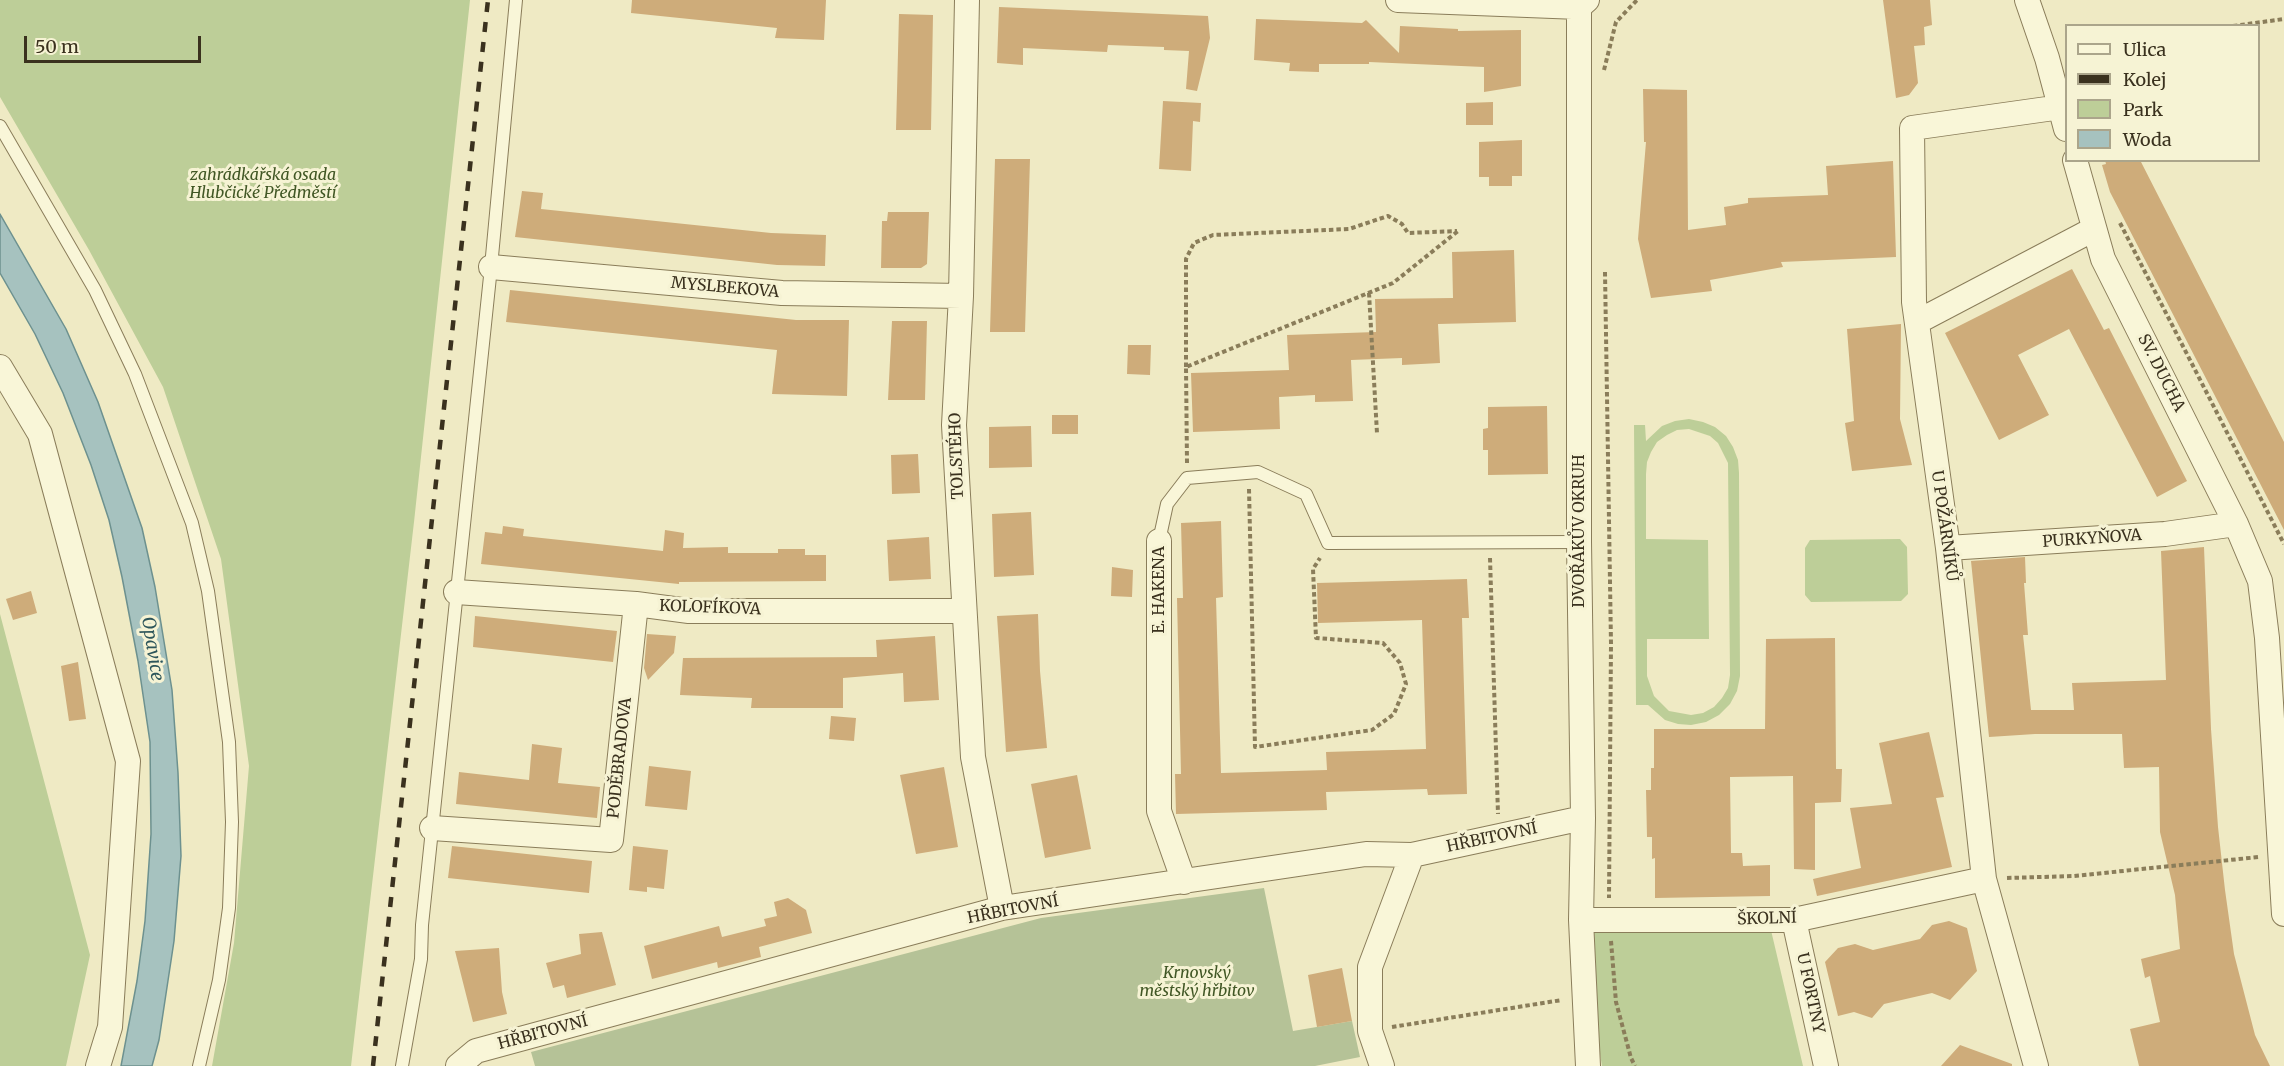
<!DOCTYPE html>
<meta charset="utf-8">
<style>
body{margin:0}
#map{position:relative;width:2284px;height:1066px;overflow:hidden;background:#efeac4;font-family:Merriweather,serif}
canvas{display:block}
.legend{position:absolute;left:2065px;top:24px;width:195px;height:138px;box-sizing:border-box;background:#f6f3d4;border:2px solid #aba58b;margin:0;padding:8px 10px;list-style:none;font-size:18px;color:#3a311e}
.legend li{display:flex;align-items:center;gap:12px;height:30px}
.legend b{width:30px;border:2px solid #aba58b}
.scale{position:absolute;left:24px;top:36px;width:177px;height:27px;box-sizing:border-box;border:3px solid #3a311e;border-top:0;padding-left:8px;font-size:18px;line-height:21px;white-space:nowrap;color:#3a311e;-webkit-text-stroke:4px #f6f3d4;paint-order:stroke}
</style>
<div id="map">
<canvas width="2284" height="1066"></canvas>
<ul class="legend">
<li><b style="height:8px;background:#f9f6d8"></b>Ulica</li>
<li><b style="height:8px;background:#3a311e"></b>Kolej</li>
<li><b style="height:16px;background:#bdce98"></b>Park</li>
<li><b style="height:16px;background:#a6c2bf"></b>Woda</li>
</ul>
<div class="scale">50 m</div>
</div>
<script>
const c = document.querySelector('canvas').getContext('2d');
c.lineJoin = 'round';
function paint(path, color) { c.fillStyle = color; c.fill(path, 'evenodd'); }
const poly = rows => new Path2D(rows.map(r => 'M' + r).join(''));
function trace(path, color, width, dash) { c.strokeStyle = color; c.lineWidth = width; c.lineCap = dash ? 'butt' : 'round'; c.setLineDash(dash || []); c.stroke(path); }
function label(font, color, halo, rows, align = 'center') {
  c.font = font + ' Merriweather,serif'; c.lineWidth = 6; c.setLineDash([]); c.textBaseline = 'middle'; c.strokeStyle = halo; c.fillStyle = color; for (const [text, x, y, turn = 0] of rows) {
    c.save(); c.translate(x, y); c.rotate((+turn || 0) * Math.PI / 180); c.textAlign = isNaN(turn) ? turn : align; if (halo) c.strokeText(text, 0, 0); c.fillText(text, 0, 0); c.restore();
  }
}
const green = poly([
 [0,0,470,0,414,522,351,1066,212,1066,234,943,249,766,221,559,163,387,89,250,0,97],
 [1689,419,1703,422,1715,427,1726,436,1733,447,1738,460,1739,473,1740,676,1737,691,1730,704,1719,715,1706,722,1691,725,1678,724,1665,720,1648,705,1636,705,1634,425,1645,425,1646,441,1662,426,1675,421],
 [1689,429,1710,436,1718,443,1728,463,1730,675,1728,688,1722,698,1714,707,1703,713,1691,715,1669,711,1654,696,1647,676,1647,639,1709,639,1708,540,1646,539,1646,474,1647,462,1651,452,1657,442,1667,435,1677,430],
 [1900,539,1907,547,1908,594,1901,601,1811,602,1805,595,1805,548,1810,540],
 [0,614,90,955,66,1066,0,1066],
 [1770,926,1803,1066,1602,1066,1599,1048,1594,929]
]);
const cemetery = poly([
 [1264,888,1293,1031,1352,1021,1360,1057,1315,1066,535,1066,531,1052,1041,918]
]);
const water = poly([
 [0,214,66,329,98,402,142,528,155,587,172,690,178,773,181,856,174,941,159,1040,152,1066,121,1066,137,981,145,921,151,834,150,742,138,661,122,577,109,520,91,465,63,393,35,334,0,273,0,214]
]);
const building = poly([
 [632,0,826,0,824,40,775,38,777,28,631,13],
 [1883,0,1930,0,1932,25,1924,27,1925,45,1914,46,1918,83,1909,95,1896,98],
 [999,7,1208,16,1210,38,1197,91,1186,89,1189,51,1164,50,1164,47,1108,45,1107,52,1023,48,1023,65,997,63],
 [899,14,933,15,931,130,896,130],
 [1256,19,1362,23,1366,20,1399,53,1400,26,1458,29,1458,31,1521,30,1521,86,1484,92,1484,67,1369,62,1369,64,1319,64,1319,72,1289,71,1290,63,1254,60],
 [1643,89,1687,90,1688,230,1726,225,1724,207,1748,203,1748,198,1828,195,1826,166,1893,161,1896,257,1781,262,1783,267,1710,280,1712,291,1651,298,1638,239,1646,142,1644,142],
 [1163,101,1201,103,1200,122,1193,121,1191,171,1159,169],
 [1493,102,1493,125,1466,125,1466,103],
 [1522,140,1522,176,1512,176,1512,186,1489,186,1489,177,1479,177,1479,142],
 [995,159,1030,159,1025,332,990,332],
 [2105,160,2140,160,2284,442,2284,530,2110,192,2102,165,2106,164],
 [522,191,543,193,541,209,771,233,826,235,825,266,777,265,515,237],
 [888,212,929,212,927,264,921,268,881,268,882,221,887,221],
 [1514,250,1516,322,1438,324,1440,363,1402,365,1402,358,1351,360,1353,401,1315,402,1315,395,1279,397,1280,429,1193,432,1191,373,1289,370,1287,335,1376,332,1375,299,1453,298,1452,252],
 [2072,269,2104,330,2109,328,2187,481,2157,497,2069,329,2018,355,2049,415,1999,440,1945,333],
 [510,290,796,320,849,320,847,396,772,394,777,350,506,322],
 [892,321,927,321,925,400,888,400],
 [1901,324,1900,419,1912,465,1852,471,1845,423,1854,421,1847,329],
 [1128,345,1151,345,1150,375,1127,374],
 [1547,406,1548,474,1488,475,1488,450,1483,450,1483,429,1488,428,1488,407],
 [1052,415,1078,415,1078,434,1052,434],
 [1031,426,1032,467,989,468,989,427],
 [918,454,920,493,892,494,891,455],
 [1031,512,1034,575,994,577,992,514],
 [1221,521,1223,597,1216,598,1221,773,1327,770,1326,752,1426,749,1422,620,1318,623,1317,583,1467,579,1469,618,1462,618,1467,794,1428,795,1427,789,1326,792,1327,810,1176,814,1175,774,1181,774,1177,598,1183,598,1181,523],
 [503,526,524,529,523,536,663,551,665,530,684,533,683,548,728,547,728,553,778,553,778,549,805,549,805,555,826,555,826,581,679,582,679,584,481,564,485,532,502,534],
 [929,537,931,579,889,581,887,540],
 [2204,547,2211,729,2218,827,2225,890,2234,954,2255,1035,2270,1066,2139,1066,2130,1029,2160,1022,2150,976,2145,978,2141,959,2180,949,2175,895,2160,832,2159,767,2124,768,2122,734,2035,734,1989,737,1971,561,2025,557,2026,583,2024,583,2028,635,2023,635,2031,710,2074,710,2072,683,2166,680,2161,551],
 [1112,567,1133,570,1132,597,1111,596],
 [31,591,37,613,13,620,6,599],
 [1038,614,1040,671,1047,748,1006,752,997,616],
 [475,616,617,631,613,662,473,647],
 [647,634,676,636,674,653,648,680,644,668],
 [935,636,939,700,904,702,903,673,843,678,843,708,751,708,752,698,680,695,683,658,877,657,876,640],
 [1835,638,1836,769,1842,769,1841,802,1815,803,1815,870,1794,869,1793,776,1730,777,1731,853,1742,853,1743,866,1770,865,1770,896,1655,898,1655,858,1652,859,1652,837,1647,837,1646,790,1651,790,1651,768,1654,768,1654,729,1765,729,1766,639],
 [78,662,86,719,69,721,61,666],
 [831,716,856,718,854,741,829,739],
 [1929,732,1944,797,1936,798,1952,867,1817,896,1813,879,1861,868,1850,808,1892,804,1879,743],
 [532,744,562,748,558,783,600,787,597,818,456,804,459,772,529,780],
 [649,766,691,771,687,810,645,806],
 [944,767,958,847,916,854,900,775],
 [1077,775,1091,849,1045,858,1031,784],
 [452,846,592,861,589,893,448,878],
 [633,846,668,850,664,889,647,887,647,892,629,890],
 [788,898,806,910,812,933,759,947,761,957,718,968,717,962,652,979,644,946,719,926,722,937,766,926,764,919,777,916,774,902],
 [1949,921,1967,928,1977,971,1950,1000,1932,993,1884,1004,1872,1018,1854,1012,1838,1016,1825,962,1838,948,1855,944,1873,950,1920,939,1932,925],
 [602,932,616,985,567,998,564,985,553,988,546,963,581,954,579,934],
 [499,948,502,992,507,1014,473,1022,455,951],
 [1342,968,1352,1021,1317,1027,1308,975],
 [1960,1045,2012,1064,2012,1066,1941,1066]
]);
const path = poly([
 [2147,25,2147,26],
 [2233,26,2284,19],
 [1604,70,1616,22,1637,0],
 [2120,223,2284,544],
 [1605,272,1611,644,1609,898],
 [1369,293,1377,433],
 [1186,367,1186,259,1194,243,1213,235,1349,229,1388,216,1402,224,1408,233,1457,231],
 [1187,463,1186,367,1393,283,1458,231],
 [1249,489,1255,747,1372,730,1394,714,1406,684,1400,663,1383,643,1316,638,1313,569,1320,558],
 [1490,558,1498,814],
 [2007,878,2074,876,2259,857],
 [1611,941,1616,1002,1631,1058,1635,1066],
 [1392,1027,1562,1000]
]);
const service = poly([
 [0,126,95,290,135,374,192,523,208,591,229,742,232,822,229,908,219,980,199,1066],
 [1159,541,1167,504,1187,478,1258,472,1306,494,1328,543,1579,542],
 [402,1066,421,959,422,925,491,267,516,0]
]);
const minor = poly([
 [967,0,961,296,954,425,973,757,1002,908],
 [1398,0,1579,7],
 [1587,0,1579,7,1579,542,1583,818,1581,920,1588,1066],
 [2027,0,2047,58,2066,129],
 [2075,160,2103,259,2236,524,2260,581,2267,638,2284,914],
 [491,267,782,293,961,296],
 [1917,322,2094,229],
 [0,367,40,434,128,761,110,1027,98,1066],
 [1159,541,1159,811,1184,882],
 [1948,548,2165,534,2236,524],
 [456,592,636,604,689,611,964,611],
 [432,828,611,840,636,604],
 [1581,920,1794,920,1984,879],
 [1794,920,1826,1066],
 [458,1066,476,1051,1002,908,1366,854,1412,855,1583,818],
 [1382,1066,1370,1031,1370,967,1412,855],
 [2036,1066,1984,879,1948,548,1914,302,1912,128,2061,107]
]);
const rail = poly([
 [373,1066,488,0]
]);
const parkNames = [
 ["zahrádkářská osada",263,175],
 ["Hlubčické Předměstí",263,193],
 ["Krnovský",1197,973],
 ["městský hřbitov",1197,991]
];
const streetNames = [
 ["MYSLBEKOVA",725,288,5],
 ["SV. DUCHA",2161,373,63],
 ["TOLSTÉHO",957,456,-92],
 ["U POŽÁRNÍKŮ",1944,526,82],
 ["DVOŘÁKŮV OKRUH",1579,531,-90],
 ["PURKYŇOVA",2092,539,-4],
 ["E. HAKENA",1159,590,-90],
 ["KOLOFÍKOVA",710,608,2],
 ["PODĚBRADOVA",620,758,-84],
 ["HŘBITOVNÍ",1492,838,-12],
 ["HŘBITOVNÍ",1013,910,-11],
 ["ŠKOLNÍ",1767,919,-2],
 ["U FORTNY",1810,993,78],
 ["HŘBITOVNÍ",543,1033,-15]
];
const waterNames = [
 ["Opavice",152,649,81]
];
paint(green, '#bdce98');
paint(cemetery, '#b5c297');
paint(water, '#a6c2bf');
trace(water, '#6d918f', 1.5);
paint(building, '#ceac7a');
trace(service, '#8a7d5a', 14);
trace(minor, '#8a7d5a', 26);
trace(path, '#8a7d5a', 4, [4.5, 3]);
trace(service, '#f9f6d8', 12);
trace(minor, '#f9f6d8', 24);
trace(rail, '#3a311e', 4.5, [10, 10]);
label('italic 16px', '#415725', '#f6f3d4', parkNames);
label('16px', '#3a311e', '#f6f3d4', streetNames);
label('italic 18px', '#2d555a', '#f6f3d4', waterNames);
</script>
